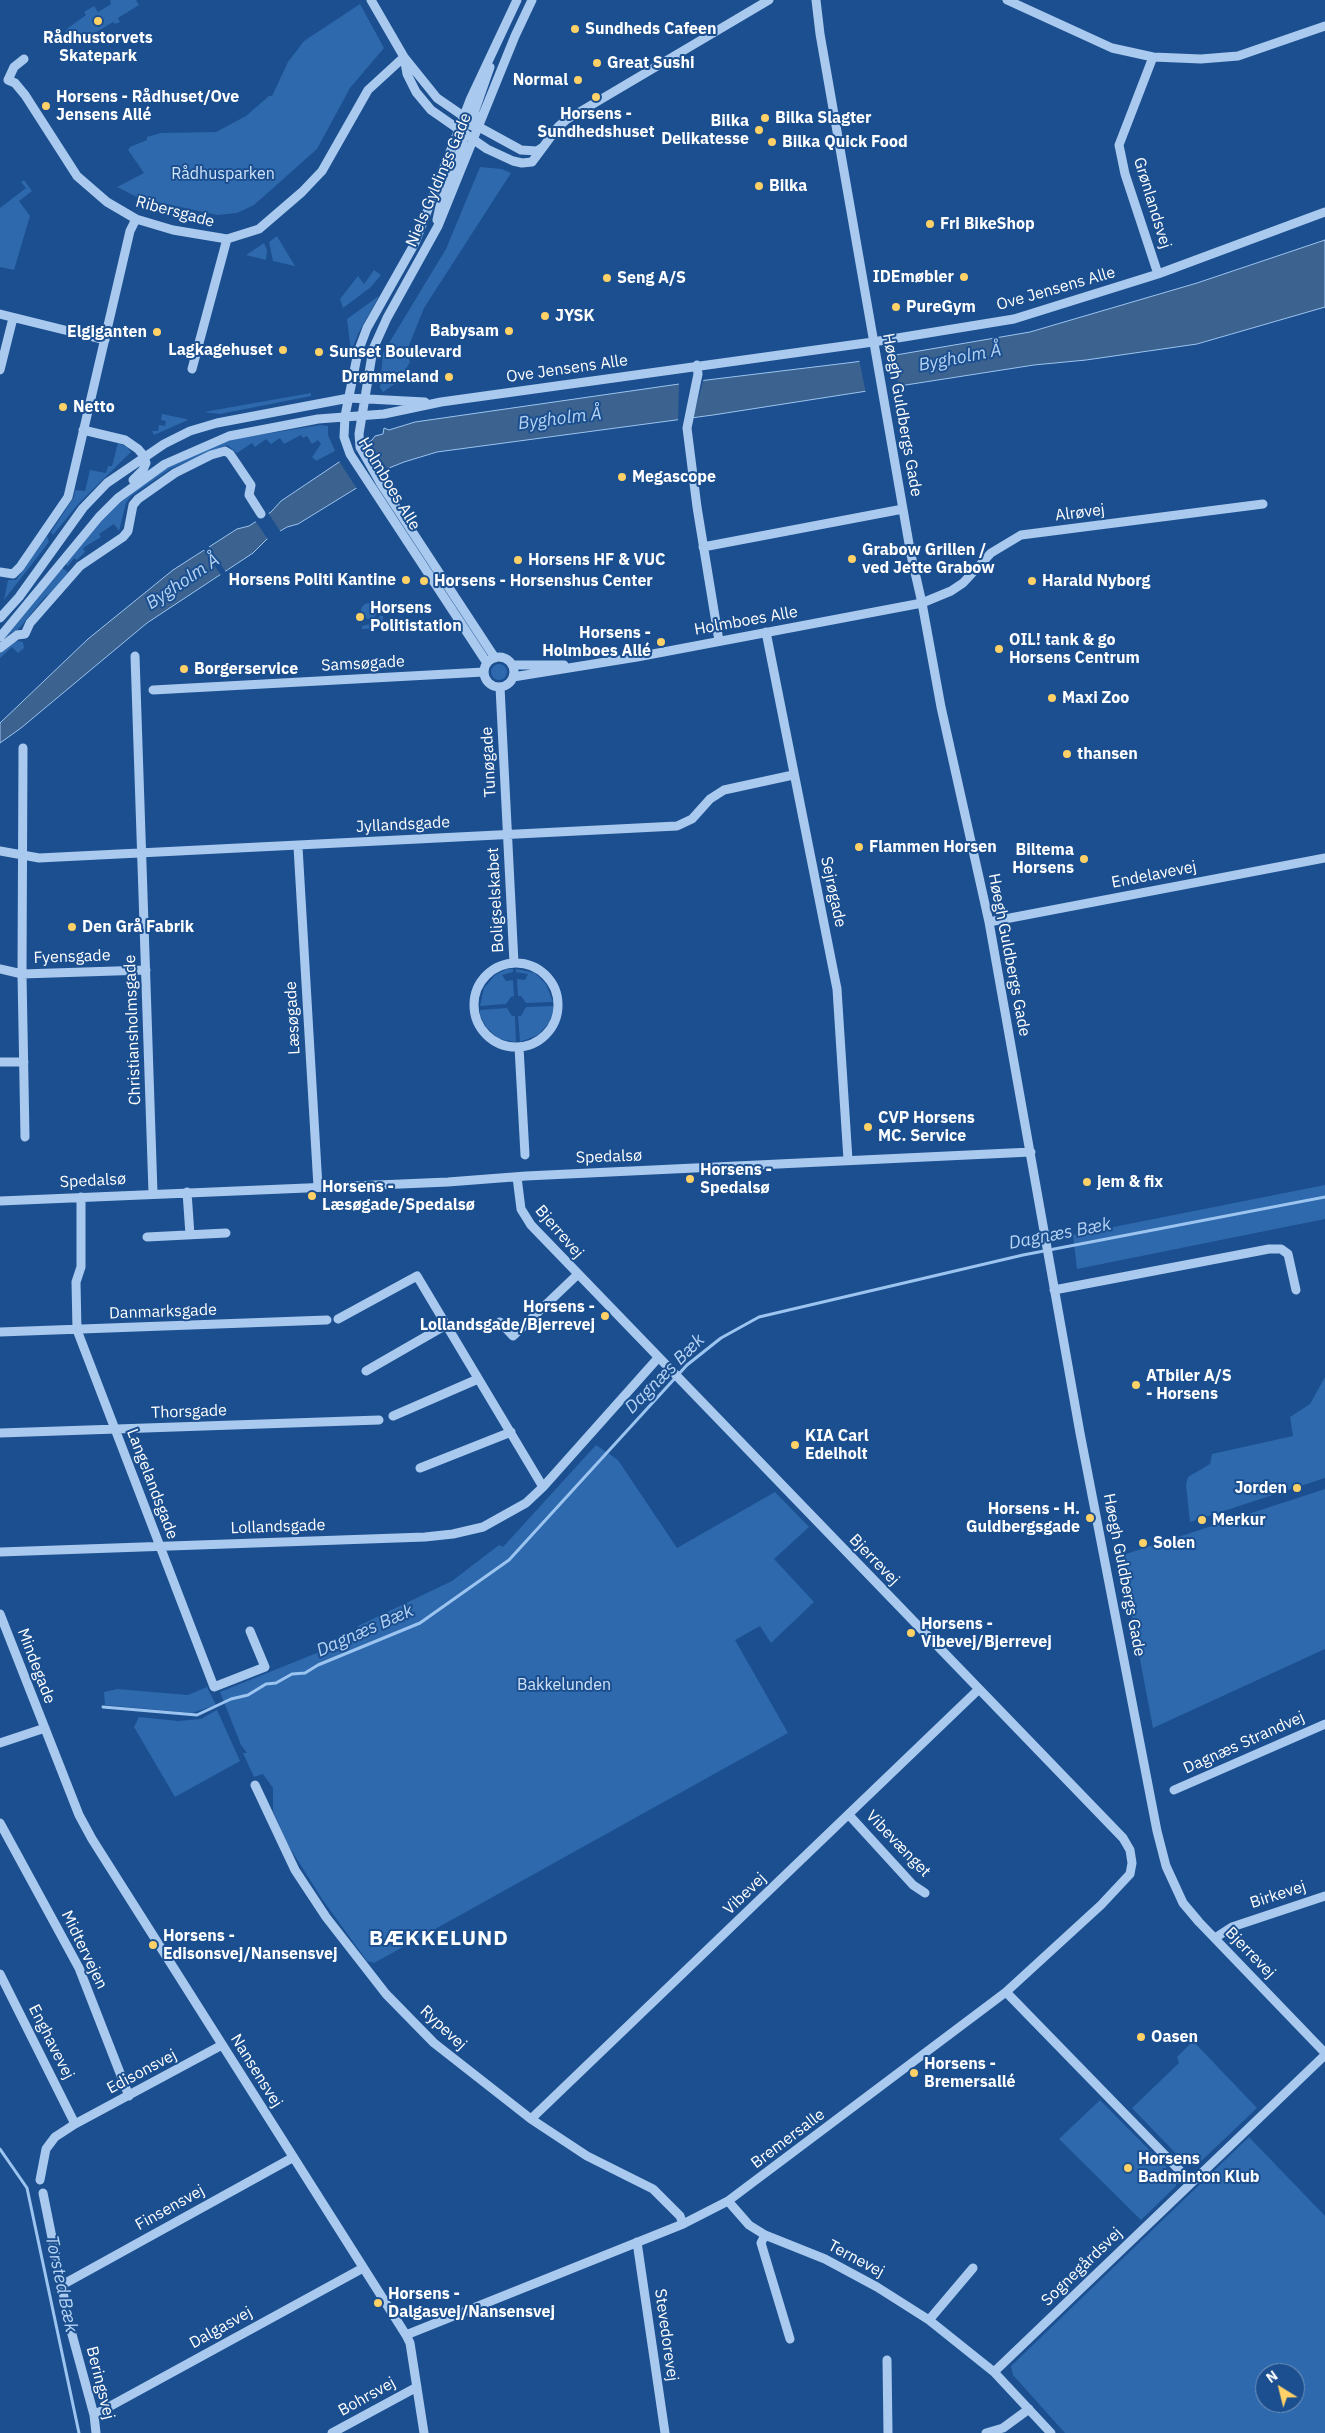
<!DOCTYPE html>
<meta charset="utf-8">
<style>
body{margin:0}
#map{position:relative;width:1325px;height:2433px;overflow:hidden;background:#1b4f8f;font-family:"IBM Plex Sans",sans-serif}
canvas{display:block}
.north{position:absolute;left:1255px;top:2363px;width:50px;height:50px;box-sizing:border-box;background:#1b4f8f;border:1px solid #7695bc;border-radius:50%;rotate:324deg;font-size:14px;font-weight:700;line-height:20px;text-align:center;color:#fff}
.north::after{content:'';display:block;margin:auto;width:18px;height:22px;background:#ffd166;clip-path:polygon(50% 0,100% 100%,50% 72%,0 100%)}
</style>
<div id="map">
<canvas width="1325" height="2433"></canvas>
<div class="north">N</div>
</div>
<script>
const c = document.querySelector('canvas').getContext('2d');
c.lineJoin = 'round';
function paint(path, color) { c.fillStyle = color; c.fill(path, 'evenodd'); }
const poly = rows => new Path2D(rows.map(r => 'M' + r).join(''));
function trace(path, color, width, dash) { c.strokeStyle = color; c.lineWidth = width; c.lineCap = dash ? 'butt' : 'round'; c.setLineDash(dash || []); c.stroke(path); }
function label(font, color, halo, rows, align = 'center') {
  c.font = font + ' "IBM Plex Sans",sans-serif'; c.lineWidth = 4; c.setLineDash([]); c.textBaseline = 'middle'; c.strokeStyle = halo; c.fillStyle = color; for (const [text, x, y, turn = 0] of rows) {
    c.save(); c.translate(x, y); c.rotate((+turn || 0) * Math.PI / 180); c.textAlign = isNaN(turn) ? turn : align; if (halo) c.strokeText(text, 0, 0); c.fillText(text, 0, 0); c.restore();
  }
}
const green = poly([
 [110,0,136,0,139,5,118,18,120,22,115,24,113,22,80,42,78,39,73,43,65,32,68,28,86,15,84,12,94,6,98,12,111,4],
 [360,4,384,48,350,88,317,149,254,205,237,213,217,215,139,198,117,187,144,173,128,150,130,147,147,140,147,137,161,133,216,132,246,116,269,96,272,96,288,62,304,41],
 [480,167,502,169,511,173,424,308,406,353,410,362,399,381,383,392,380,388,383,353,446,249],
 [24,180,32,191,19,201,30,216,14,270,0,267,0,208,26,188,21,182],
 [277,236,278,238,295,266,273,261,269,242],
 [264,243,267,250,266,260,246,255],
 [374,270,381,275,371,287,343,308,340,299,358,276,364,284],
 [379,296,359,332,351,351,347,319],
 [311,393,311,396,220,414,204,412],
 [162,414,186,419,188,420,154,435,152,431,158,431,159,425,165,426,166,421,161,420],
 [321,425,328,426,328,435,335,451,316,461,312,457,321,444,318,440,312,444,307,436,303,438,301,435,284,444,280,438,271,444,266,439,255,447,252,443,237,453,227,445,170,469,131,496,126,503,119,531,114,524,99,534,101,537,83,548,85,552,77,560,74,558,68,566,65,564,101,518,117,503,168,466,209,447,234,439],
 [118,443,127,447,131,452,79,503,53,535,51,532,74,497,75,490,85,491,90,470,106,473,108,466,112,466],
 [47,536,49,542,4,600,8,580,16,580],
 [62,568,68,572,55,589,44,598,17,631,12,632,0,644],
 '361 611a8 8 0 1 1 16 0a8 8 0 1 1-16 0Z',
 [380,616,383,616,383,628,362,629,362,626,374,623],
 [18,641,23,642,24,648,18,653,12,647,0,658,0,652,10,643],
 '491 672a8 8 0 1 1 16 0a8 8 0 1 1-16 0Z',
 [507,969,513,969,513,972,502,975,506,981,513,980,514,996,511,997,506,1004,480,1006,484,988,495,975],
 [516,969,535,973,546,984,553,1002,526,1003,521,996,518,996,517,979,525,980,528,974,516,972],
 [553,1006,553,1012,549,1023,538,1035,520,1042,518,1016,521,1016,526,1007],
 [507,1008,512,1016,515,1016,516,1042,499,1039,486,1027,480,1015,480,1010],
 [1325,1185,1325,1219,1077,1269,1073,1235],
 [1325,1377,1325,1478,1190,1522,1186,1485,1188,1477,1210,1464,1212,1454,1293,1436,1290,1417,1310,1404],
 [596,1445,618,1460,677,1548,775,1492,809,1527,774,1559,814,1602,771,1643,760,1626,735,1640,788,1733,374,1963,367,1961,322,1899,288,1845,273,1811,273,1788,263,1774,254,1777,243,1753,247,1753,241,1745,220,1692,359,1636,358,1626,452,1581,499,1545,503,1547],
 [1325,1489,1325,1649,1153,1728,1121,1559,1126,1554],
 [207,1687,216,1705,192,1713,105,1705,104,1692,117,1689,188,1695],
 [217,1710,240,1761,175,1797,134,1727,139,1717,178,1721,201,1719],
 [1193,2041,1257,2108,1197,2165,1188,2166,1132,2108,1179,2063,1177,2057],
 [1100,2100,1176,2177,1176,2186,1141,2220,1059,2139],
 [1249,2137,1325,2216,1325,2433,1065,2433,1013,2375,1011,2366],
 [1265,2373,1295,2373,1295,2403,1265,2403]
]);
const water = poly([
 [1325,240,1325,307,1197,344,1086,360,1034,365,713,415,437,452,404,462,389,468,298,524,287,527,267,539,253,553,147,623,21,728,0,743,0,723,88,639,173,570,237,529,249,526,271,512,281,501,372,440,375,436,383,434,384,428,389,430,415,422,707,380,855,362,1030,332,1197,283,1325,240]
]);
const pier = poly([
 [892,353,899,389,866,394,859,359],
 [704,378,692,421,678,423,679,382],
 [369,442,388,470,357,489,339,461],
 [267,511,282,534,269,541,254,519],
 [208,545,227,574,222,577,203,548]
]);
const stream = poly([
 [103,1707,197,1715,231,1699,248,1695,266,1684,276,1683,292,1674,305,1673,318,1665,420,1623,509,1560,687,1365,721,1338,759,1317,1023,1255,1325,1197],
 [0,2149,27,2188,79,2433]
]);
const minor = poly([
 [371,0,404,57,437,98,479,127,521,150,537,151,543,147],
 [816,0,820,34,911,555,922,603,941,707,989,922,1080,1433,1157,1831,1166,1866,1183,1903,1199,1922,1325,2053],
 [1007,0,1112,48,1153,57,1201,59,1238,56,1325,26],
 [404,57,407,74,416,92,431,110,487,149,513,161,522,163,532,162,558,127,566,120,769,0],
 [1153,57,1119,145,1125,174,1158,274],
 [8,80,15,83,25,95,77,176,107,202,136,219,173,230,227,239,259,229,302,192,322,171,368,90,404,57],
 [8,80,14,67,24,59],
 [472,126,475,110,490,67],
 [437,220,440,206,462,146,464,129],
 [0,314,105,340],
 [697,365,698,374,687,428,697,507,719,641],
 [192,369,227,239],
 [0,370,13,318],
 [83,430,125,440,138,449,144,456,146,463,143,470,133,480],
 [703,547,903,509],
 [0,572,13,574,20,567,68,497,130,231,136,219],
 [0,618,19,597,83,508,107,483,164,444,190,431,217,423,349,398,425,402],
 [766,632,837,989,848,1160],
 [0,637,99,517,118,498,165,464,229,436,318,419,384,414,441,402,873,342,1014,319,1158,274,1325,212],
 [0,648,17,635,25,634,30,623,80,566,123,537,128,531,133,505,138,499,175,473,211,455,225,451,230,454,251,485,249,495,261,514],
 [135,656,153,1193],
 '484 672a15 15 0 1 1 30 0a15 15 0 1 1-30 0Z',
 [495,658,381,484,360,447,359,434,373,349,387,318,438,226,515,36,532,0],
 [487,663,350,454,344,437,345,416,358,352,367,328,415,243,470,100,517,0],
 [512,665,564,665],
 [513,677,637,657,922,603,951,591,963,583,991,553,1021,535,1263,504],
 [500,687,514,963],
 [153,690,484,672],
 [23,748,22,974,25,1137],
 [298,847,318,1187],
 [0,851,39,858,677,826,692,819,710,799,724,790,793,775],
 [989,922,1325,858],
 '474 1005a42 42 0 1 1 84 0a42 42 0 1 1-84 0Z',
 [0,969,22,974,146,970],
 [519,1047,525,1155],
 [0,1062,24,1062],
 [187,1192,190,1235],
 [81,1197,81,1267,76,1282,77,1330,214,1687,265,1667,250,1631],
 [0,1201,448,1182,526,1176,1031,1152],
 [147,1237,226,1233],
 [1054,1290,1269,1249,1281,1249,1288,1254,1296,1290],
 [338,1319,417,1276,543,1487],
 [500,1322,513,1336,577,1275],
 [0,1332,327,1320],
 [366,1371,446,1325],
 [393,1416,478,1379],
 [0,1433,379,1420],
 [420,1468,511,1432],
 [0,1552,425,1537,453,1534,483,1527,526,1503,543,1487,658,1358],
 [0,1614,79,1815,92,1839,406,2335,410,2343,424,2433],
 [0,1743,45,1728],
 [255,1785,295,1870,326,1917,386,1994,434,2043,531,2119,587,2156,653,2189,680,2216,683,2224],
 [1174,1790,1325,1724],
 [849,1815,913,1885,925,1893],
 [0,1823,79,1968,129,2096],
 [1215,1938,1232,1927,1325,1896],
 [0,1974,75,2124],
 [1006,1992,1191,2182],
 [531,2119,979,1689],
 [40,2180,46,2149,55,2137,75,2124,222,2045],
 [43,2193,70,2327,94,2415,96,2433],
 [728,2201,749,2225,765,2235,825,2259,877,2287,929,2320,994,2372,1051,2433],
 [765,2235,761,2243,790,2339],
 [637,2242,665,2433],
 [62,2285,292,2158],
 [929,2320,973,2268],
 [406,2335,683,2224,728,2201,1006,1992,1101,1905,1130,1874,1132,1863,1130,1850,1123,1838,531,1225,521,1209,517,1177],
 [887,2360,888,2433],
 [994,2372,1325,2055],
 [94,2415,363,2268],
 [332,2433,417,2387],
 [986,2433,1003,2428,1029,2409]
]);
const markers = [
 [98,21,5,"#ffd166"],
 [575,29,5,"#ffd166"],
 [597,63,5,"#ffd166"],
 [578,80,5,"#ffd166"],
 [596,97,5,"#ffd166"],
 [46,106,5,"#ffd166"],
 [765,118,5,"#ffd166"],
 [759,130,5,"#ffd166"],
 [772,142,5,"#ffd166"],
 [759,186,5,"#ffd166"],
 [930,224,5,"#ffd166"],
 [964,277,5,"#ffd166"],
 [607,278,5,"#ffd166"],
 [896,307,5,"#ffd166"],
 [545,316,5,"#ffd166"],
 [509,331,5,"#ffd166"],
 [157,332,5,"#ffd166"],
 [283,350,5,"#ffd166"],
 [319,352,5,"#ffd166"],
 [449,377,5,"#ffd166"],
 [63,407,5,"#ffd166"],
 [622,477,5,"#ffd166"],
 [852,559,5,"#ffd166"],
 [518,560,5,"#ffd166"],
 [406,580,5,"#ffd166"],
 [424,581,5,"#ffd166"],
 [1032,581,5,"#ffd166"],
 [360,617,5,"#ffd166"],
 [661,642,5,"#ffd166"],
 [999,649,5,"#ffd166"],
 [184,669,5,"#ffd166"],
 [1052,698,5,"#ffd166"],
 [1067,754,5,"#ffd166"],
 [859,847,5,"#ffd166"],
 [1084,859,5,"#ffd166"],
 [72,927,5,"#ffd166"],
 [868,1127,5,"#ffd166"],
 [690,1179,5,"#ffd166"],
 [1087,1182,5,"#ffd166"],
 [312,1196,5,"#ffd166"],
 [605,1316,5,"#ffd166"],
 [1136,1385,5,"#ffd166"],
 [795,1445,5,"#ffd166"],
 [1297,1488,5,"#ffd166"],
 [1090,1518,5,"#ffd166"],
 [1202,1520,5,"#ffd166"],
 [1143,1543,5,"#ffd166"],
 [911,1633,5,"#ffd166"],
 [153,1945,5,"#ffd166"],
 [1141,2037,5,"#ffd166"],
 [914,2073,5,"#ffd166"],
 [1128,2168,5,"#ffd166"],
 [378,2303,5,"#ffd166"]
];
const poiNames = [
 ["Sundheds Cafeen",585,29],
 ["Rådhustorvets",98,38,"center"],
 ["Skatepark",98,56,"center"],
 ["Great Sushi",607,63],
 ["Normal",568,80,"right"],
 ["Horsens - Rådhuset/Ove",56,97],
 ["Jensens Allé",56,115],
 ["Horsens -",596,114,"center"],
 ["Sundhedshuset",596,132,"center"],
 ["Bilka Slagter",775,118],
 ["Bilka",749,121,"right"],
 ["Delikatesse",749,139,"right"],
 ["Bilka Quick Food",782,142],
 ["Bilka",769,186],
 ["Fri BikeShop",940,224],
 ["IDEmøbler",954,277,"right"],
 ["Seng A/S",617,278],
 ["PureGym",906,307],
 ["JYSK",555,316],
 ["Babysam",499,331,"right"],
 ["Elgiganten",147,332,"right"],
 ["Lagkagehuset",273,350,"right"],
 ["Sunset Boulevard",329,352],
 ["Drømmeland",439,377,"right"],
 ["Netto",73,407],
 ["Megascope",632,477],
 ["Grabow Grillen /",862,550],
 ["ved Jette Grabow",862,568],
 ["Horsens HF & VUC",528,560],
 ["Horsens Politi Kantine",396,580,"right"],
 ["Horsens - Horsenshus Center",434,581],
 ["Harald Nyborg",1042,581],
 ["Horsens",370,608],
 ["Politistation",370,626],
 ["Horsens -",651,633,"right"],
 ["Holmboes Allé",651,651,"right"],
 ["OIL! tank & go",1009,640],
 ["Horsens Centrum",1009,658],
 ["Borgerservice",194,669],
 ["Maxi Zoo",1062,698],
 ["thansen",1077,754],
 ["Flammen Horsen",869,847],
 ["Biltema",1074,850,"right"],
 ["Horsens",1074,868,"right"],
 ["Den Grå Fabrik",82,927],
 ["CVP Horsens",878,1118],
 ["MC. Service",878,1136],
 ["Horsens -",700,1170],
 ["Spedalsø",700,1188],
 ["jem & fix",1097,1182],
 ["Horsens -",322,1187],
 ["Læsøgade/Spedalsø",322,1205],
 ["Horsens -",595,1307,"right"],
 ["Lollandsgade/Bjerrevej",595,1325,"right"],
 ["ATbiler A/S",1146,1376],
 ["- Horsens",1146,1394],
 ["KIA Carl",805,1436],
 ["Edelholt",805,1454],
 ["Jorden",1287,1488,"right"],
 ["Horsens - H.",1080,1509,"right"],
 ["Guldbergsgade",1080,1527,"right"],
 ["Merkur",1212,1520],
 ["Solen",1153,1543],
 ["Horsens -",921,1624],
 ["Vibevej/Bjerrevej",921,1642],
 ["Horsens -",163,1936],
 ["Edisonsvej/Nansensvej",163,1954],
 ["Oasen",1151,2037],
 ["Horsens -",924,2064],
 ["Bremersallé",924,2082],
 ["Horsens",1138,2159],
 ["Badminton Klub",1138,2177],
 ["Horsens -",388,2294],
 ["Dalgasvej/Nansensvej",388,2312]
];
const parkNames = [
 ["Rådhusparken",223,174],
 ["Bakkelunden",564,1685]
];
const streetNames = [
 ["Niels Gyldings Gade",439,180,-67],
 ["Grønlandsvej",1152,203,73],
 ["Ribersgade",175,212,15],
 ["Ove Jensens Alle",1056,289,-16],
 ["Ove Jensens Alle",567,369,-8],
 ["Høegh Guldbergs Gade",902,415,80],
 ["Holmboes Alle",389,484,59],
 ["Alrøvej",1080,513,-7],
 ["Holmboes Alle",746,621,-10],
 ["Samsøgade",363,664,-3],
 ["Tunøgade",489,762,-93],
 ["Jyllandsgade",403,825,-3],
 ["Endelavevej",1154,875,-11],
 ["Sejrøgade",833,892,78],
 ["Boligselskabet",496,900,-93],
 ["Høegh Guldbergs Gade",1009,955,79],
 ["Fyensgade",72,957,-2],
 ["Læsøgade",293,1018,-93],
 ["Christiansholmsgade",133,1030,-92],
 ["Spedalsø",609,1157,-2],
 ["Spedalsø",93,1181,-3],
 ["Bjerrevej",559,1232,49],
 ["Danmarksgade",163,1312,-2],
 ["Thorsgade",189,1412,-2],
 ["Langelandsgade",152,1484,69],
 ["Lollandsgade",278,1527,-2],
 ["Bjerrevej",874,1560,46],
 ["Høegh Guldbergs Gade",1124,1575,79],
 ["Mindegade",36,1666,69],
 ["Dagnæs Strandvej",1244,1743,-24],
 ["Vibevænget",898,1844,46],
 ["Vibevej",745,1894,-44],
 ["Birkevej",1278,1895,-18],
 ["Midtervejen",84,1950,64],
 ["Bjerrevej",1250,1953,46],
 ["Rypevej",443,2028,43],
 ["Enghavevej",51,2042,63],
 ["Nansensvej",256,2071,58],
 ["Edisonsvej",142,2072,-28],
 ["Bremersalle",788,2139,-37],
 ["Finsensvej",170,2208,-29],
 ["Ternevej",856,2259,28],
 ["Sognegårdsvej",1082,2267,-44],
 ["Dalgasvej",221,2328,-29],
 ["Stevedorevej",666,2335,82],
 ["Beringsvej",100,2383,76],
 ["Bohrsvej",367,2397,-29]
];
const waterNames = [
 ["Bygholm Å",960,358,-11],
 ["Bygholm Å",560,419,-7],
 ["Bygholm Å",183,582,-34],
 ["Dagnæs Bæk",1060,1234,-11],
 ["Dagnæs Bæk",665,1374,-45],
 ["Dagnæs Bæk",365,1631,-24],
 ["Torsted Bæk",61,2284,78]
];
const districtNames = [
 ["BÆKKELUND",439,1939]
];
paint(green, '#2e69ad');
paint(water, '#3c6290');
trace(water, '#9cc4f0', 1);
paint(pier, '#1b4f8f');
trace(stream, '#9cc4f0', 3);
trace(minor, '#a9c9ee', 9);
for (const [x, y, r, color] of markers) { const dot = new Path2D(); dot.arc(x, y, r, 0, 2 * Math.PI); c.fillStyle = color; c.fill(dot); trace(dot, '#1b4f8f', 2); }
label('bold 16px', '#fff', '#1b4f8f', poiNames, 'left');
label('16px', '#cfe3fa', '#1b4f8f', parkNames);
label('16px', '#fff', '#1b4f8f', streetNames);
label('italic 18px', '#b5d3f5', '#1b4f8f', waterNames);
c.letterSpacing = '1px';
label('bold 21px', '#fff', '#1b4f8f', districtNames);
c.letterSpacing = '0px';
</script>
